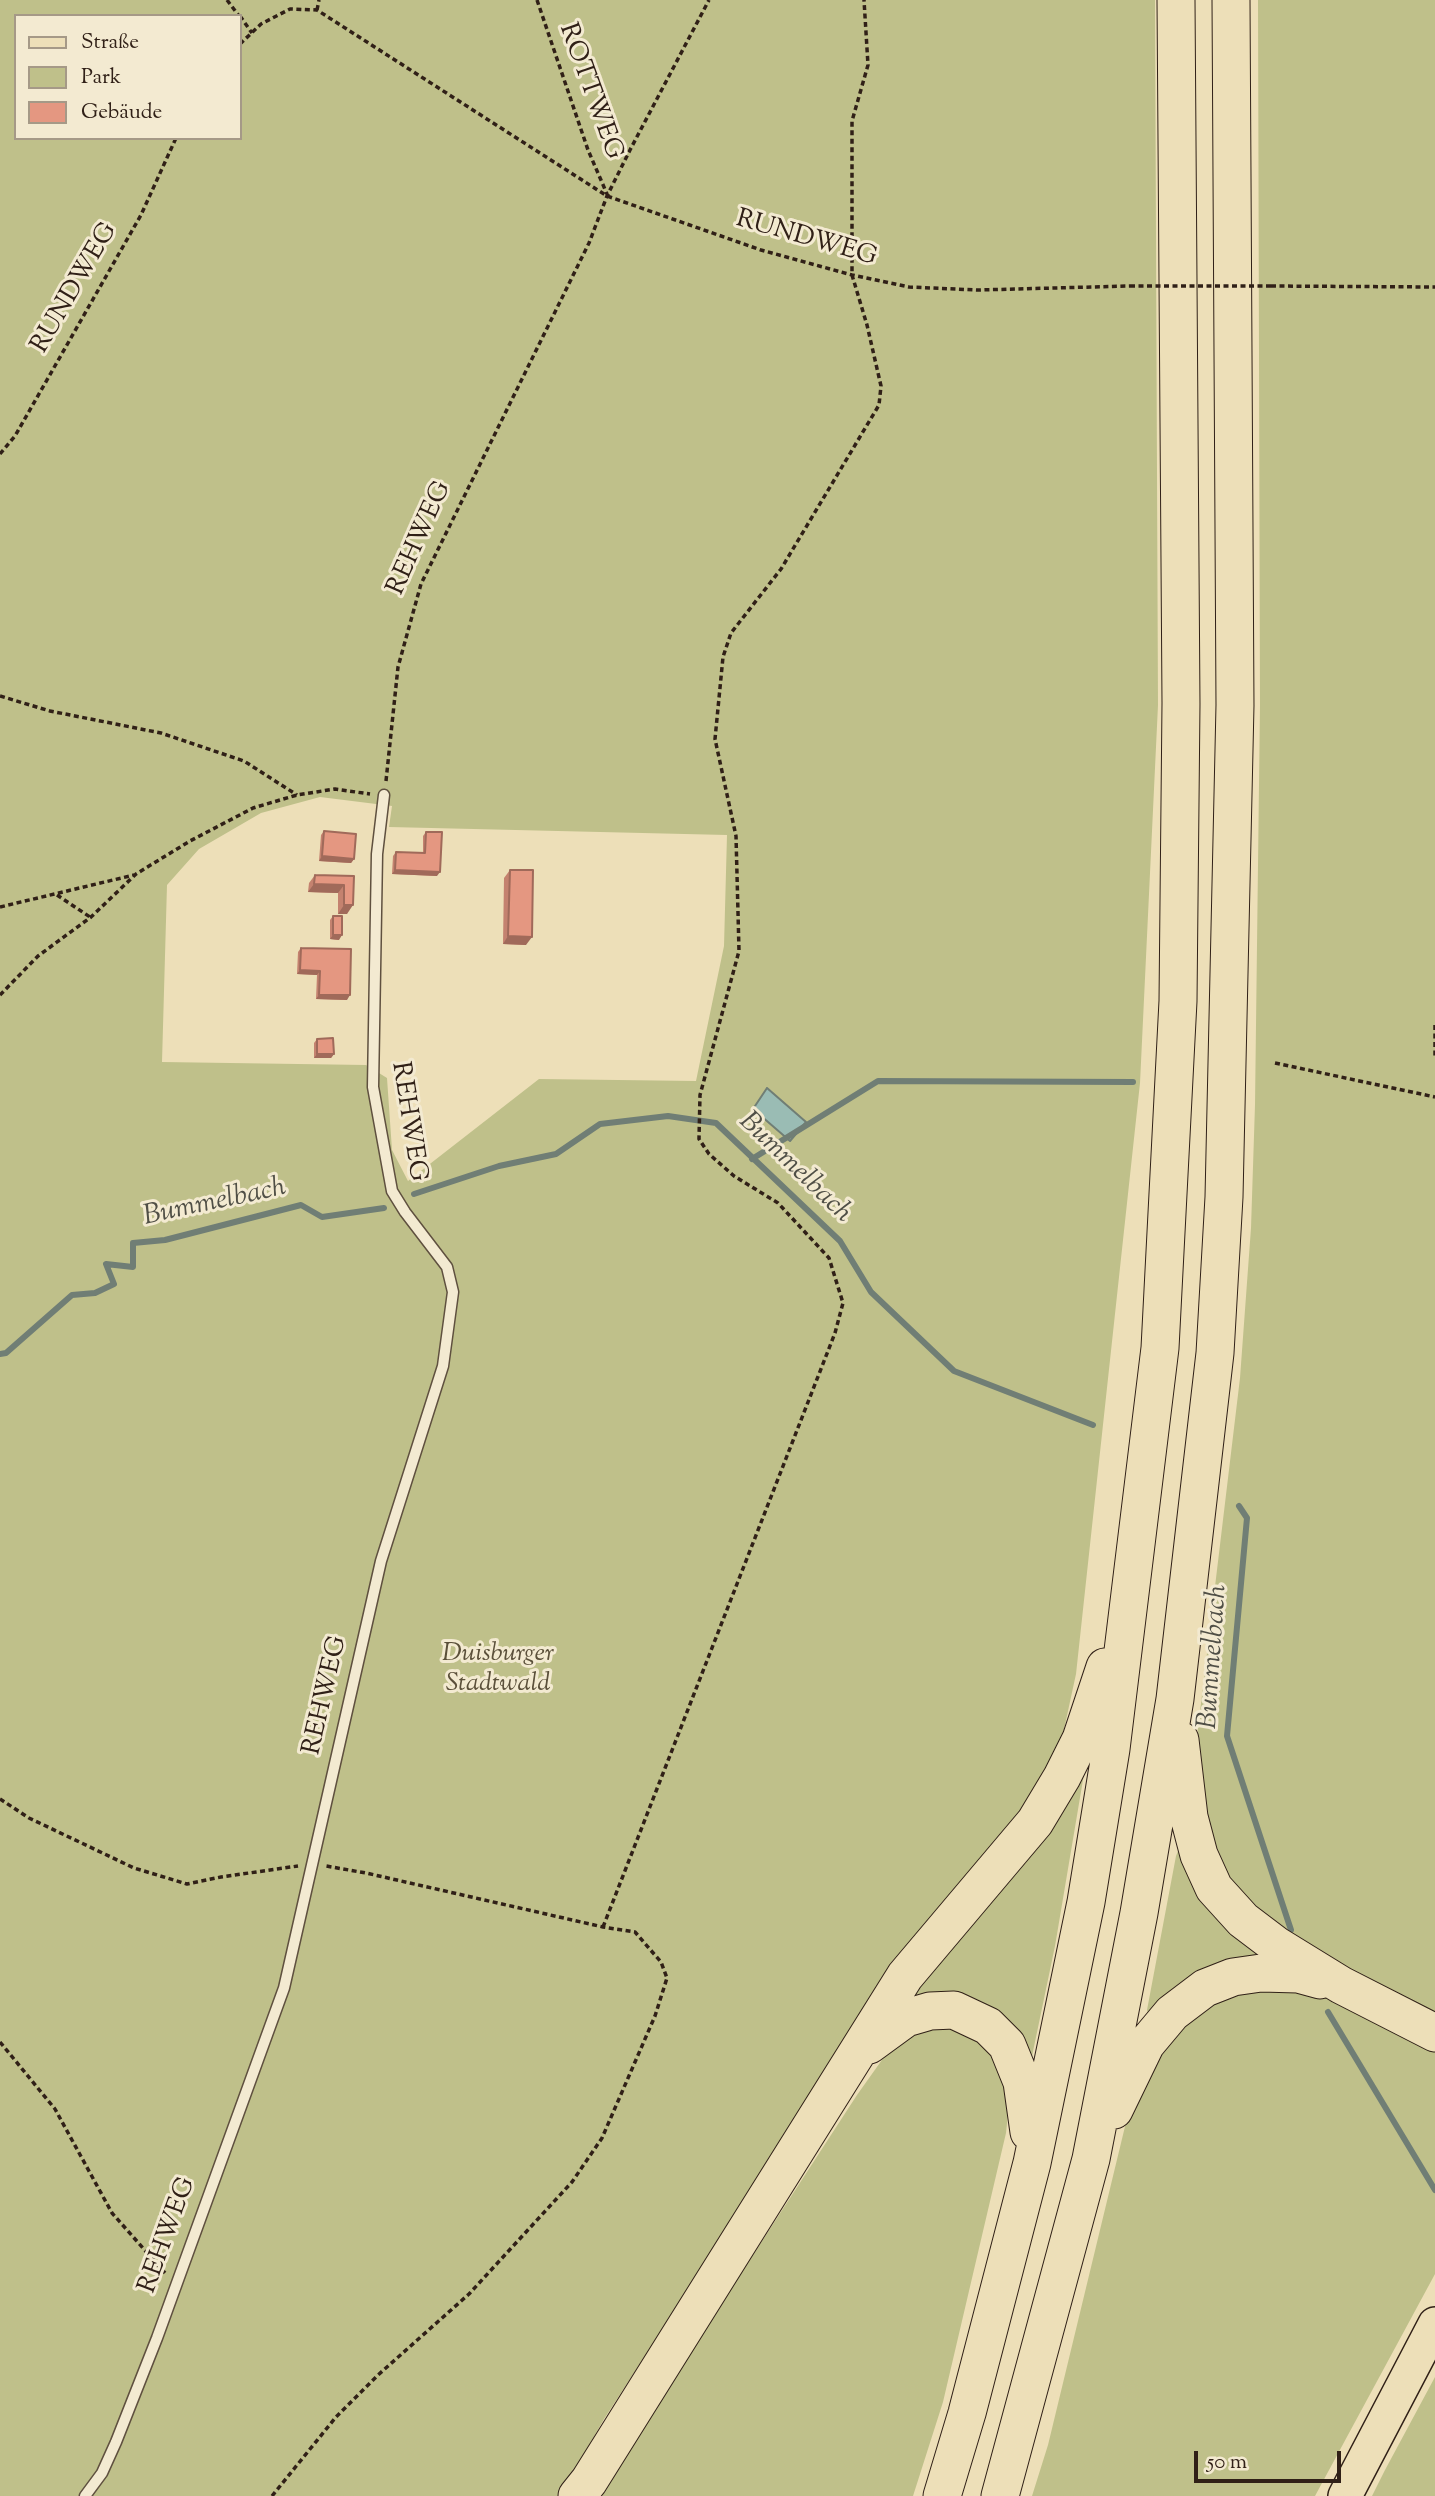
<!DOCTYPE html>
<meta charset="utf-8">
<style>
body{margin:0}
#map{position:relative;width:1435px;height:2496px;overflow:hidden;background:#eddfb8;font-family:"Sorts Mill Goudy",serif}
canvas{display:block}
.legend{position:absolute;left:14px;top:14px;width:228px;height:126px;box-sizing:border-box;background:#f3ead1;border:2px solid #a59987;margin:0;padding:9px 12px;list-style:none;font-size:21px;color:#302017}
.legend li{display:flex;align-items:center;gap:14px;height:35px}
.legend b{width:35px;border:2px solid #a59987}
.scale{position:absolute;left:1194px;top:2451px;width:147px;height:32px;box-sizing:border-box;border:4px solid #302017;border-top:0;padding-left:9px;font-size:21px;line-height:24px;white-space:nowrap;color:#302017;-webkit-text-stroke:5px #f3ead1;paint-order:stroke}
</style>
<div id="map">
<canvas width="1435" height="2496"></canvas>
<ul class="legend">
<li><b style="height:9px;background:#eddfb8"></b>Straße</li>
<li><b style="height:19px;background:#bfc08a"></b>Park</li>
<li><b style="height:19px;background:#e49781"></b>Gebäude</li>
</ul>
<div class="scale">50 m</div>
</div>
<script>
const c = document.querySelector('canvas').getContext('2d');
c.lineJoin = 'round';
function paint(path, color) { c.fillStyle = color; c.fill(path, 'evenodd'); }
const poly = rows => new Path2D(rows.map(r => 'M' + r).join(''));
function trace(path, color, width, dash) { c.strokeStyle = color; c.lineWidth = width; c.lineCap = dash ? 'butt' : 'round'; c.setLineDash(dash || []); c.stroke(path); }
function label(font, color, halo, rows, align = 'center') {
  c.font = font + ' "Sorts Mill Goudy",serif'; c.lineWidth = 6; c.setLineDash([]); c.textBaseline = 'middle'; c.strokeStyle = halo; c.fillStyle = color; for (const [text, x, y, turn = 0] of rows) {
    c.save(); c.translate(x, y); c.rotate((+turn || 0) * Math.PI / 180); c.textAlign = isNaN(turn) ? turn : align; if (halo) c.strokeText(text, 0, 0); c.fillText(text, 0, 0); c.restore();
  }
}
const green = poly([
 [0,0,1155,0,1158,705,1140,1083,1076,1674,1063,1734,1035,1797,828,2074,604,2419,560,2496,0,2496],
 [16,16,240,16,240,138,16,138],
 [320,797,392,806,389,827,727,835,724,946,696,1081,539,1079,408,1181,392,1150,387,1078,366,1065,162,1062,167,885,199,849,261,813],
 [1258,0,1435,0,1435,2020,1252,1916,1207,1849,1196,1745,1240,1378,1251,1228,1255,1105,1260,705],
 [1086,1762,1055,1946,1031,2061,1022,2049,905,2012,919,1985],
 [1182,1850,1275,1957,1149,2016,1147,2010,1176,1856,1178,1851],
 [1301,1983,1435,2050,1435,2274,1315,2496,1032,2496,1048,2445,1136,2081,1208,1994],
 [952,2022,996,2050,1011,2085,1006,2133,943,2402,913,2496,602,2496,634,2438,857,2095,894,2043,909,2031],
 [1435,2377,1435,2496,1372,2496,1385,2470]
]);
const water = poly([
 [767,1088,806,1122,790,1141,753,1109,767,1088]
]);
const stream = poly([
 [752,1159,878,1081,1133,1082],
 [414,1194,499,1166,556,1154,600,1124,668,1116,716,1123,840,1241,871,1292,954,1371,1093,1425],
 [0,1354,6,1353,72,1295,95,1293,114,1284,106,1264,133,1267,133,1243,165,1240,301,1205,322,1217,384,1208],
 [1239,1506,1247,1518,1227,1736,1291,1930],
 [1328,2012,1435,2190]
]);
const path = poly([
 [227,0,239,16],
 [537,0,588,150,607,194],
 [317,10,319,0],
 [240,16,252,33],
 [240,44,261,24,290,9,317,10,607,196,761,250,852,275,909,287,978,290,1130,286],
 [1271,286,1435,287],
 [0,454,15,436,141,215,176,138],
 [0,696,50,711,161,733,244,761,297,795],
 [386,781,398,667,421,584,589,243,607,196,630,150,709,0],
 [57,895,90,917],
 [0,907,134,875],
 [0,995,38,956,91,917,136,874,190,841,253,808,297,795,335,789,370,794],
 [1435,1025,1435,1057],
 [1275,1063,1435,1097],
 [0,1799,29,1818,134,1868,187,1884,221,1877,298,1866],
 [603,1927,835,1333,843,1303,829,1258,778,1203,734,1176,709,1154,699,1139,700,1095,739,951,736,836,715,739,723,657,731,633,781,569,879,405,881,386,867,325,852,275,852,121,868,65,864,0],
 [0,2042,55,2109,112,2213,165,2273],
 [272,2496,336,2417,378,2375,469,2294,572,2182,602,2138,655,2016,667,1978,661,1962,635,1932,603,1927,366,1873,326,1866]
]);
const lane = poly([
 [85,2496,102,2473,116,2442,157,2338,284,1988,381,1561,443,1366,453,1292,447,1267,405,1212,392,1191,373,1087,377,854,384,795]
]);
const primary = poly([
 [1345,2496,1435,2324]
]);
const highway = poly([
 [1180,1740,1189,1817,1199,1855,1214,1888,1243,1920,1276,1945,1341,1985,1435,2033],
 [869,2045,906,2018,930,2011,954,2010,988,2026,1007,2045,1022,2082,1029,2132],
 [1114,2110,1146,2044,1172,2013,1205,1988,1233,1977,1261,1973,1298,1974,1320,1980],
 [577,2496,589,2481,905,1976,1035,1822,1062,1777,1081,1739,1105,1667],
 [942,2496,967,2413,1032,2163,1086,1902,1111,1749,1160,1348,1178,1001,1181,703,1176,0],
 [1000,2496,1091,2159,1139,1913,1175,1699,1215,1353,1224,1197,1235,705,1231,0]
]);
const pathBridge = poly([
 [1130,286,1271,286]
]);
const wall = poly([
 [324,831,354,859,351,863,319,861,321,835],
 [426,832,437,876,392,874,393,856,396,852,423,853,423,836],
 [510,870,526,945,503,944,504,878],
 [315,875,354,876,347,914,338,914,338,893,308,892,309,883],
 [333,916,339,940,330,939,330,920],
 [301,948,347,1000,316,999,317,975,297,974,298,952],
 [317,1039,334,1054,331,1058,314,1058,314,1043]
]);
const shadedWall = poly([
 [322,856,354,859,351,863,319,861],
 [395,870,440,872,437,876,392,874],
 [314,884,344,885,338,893,308,892],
 [344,905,353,905,347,914,338,914],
 [333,935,342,935,339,940,330,939],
 [508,936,532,937,526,945,503,944],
 [300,970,320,971,317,975,297,974],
 [319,995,350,995,347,1000,316,999],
 [317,1054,334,1054,331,1058,314,1058]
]);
const building = poly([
 [324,831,356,834,354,859,322,856,324,831],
 [426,832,442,832,440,872,395,870,396,852,425,853,426,832],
 [510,870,533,870,532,937,508,936,510,870],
 [315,875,354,876,353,905,344,905,344,885,314,884,315,875],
 [333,916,342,916,342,935,333,935,333,916],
 [301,948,351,949,350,995,319,995,320,971,300,970,301,948],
 [333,1038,334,1054,317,1054,317,1039,333,1038]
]);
const streetNames = [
 ["ROTTWEG",589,92,70],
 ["RUNDWEG",806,240,16],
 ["RUNDWEG",76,289,-60],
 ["REHWEG",421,539,-66],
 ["REHWEG",407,1122,81],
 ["REHWEG",327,1696,-77],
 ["REHWEG",169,2236,-70]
];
const parkNames = [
 ["Duisburger",498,1656],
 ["Stadtwald",498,1686]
];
const waterNames = [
 ["Bummelbach",794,1169,44],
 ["Bummelbach",215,1204,-12],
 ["Bummelbach",1215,1657,-86]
];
paint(green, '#bfc08a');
paint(water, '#9abcb4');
trace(water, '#707e75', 2);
trace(stream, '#707e75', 6);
trace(lane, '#5f503f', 13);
trace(primary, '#302017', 36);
trace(highway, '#302017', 39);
trace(path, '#302017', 3.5, [5, 3.5]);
trace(lane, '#f3ead1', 10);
trace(primary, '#eddfb8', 33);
trace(highway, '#eddfb8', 37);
trace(pathBridge, '#302017', 3.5, [5, 3.5]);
paint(wall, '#c4826f');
paint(shadedWall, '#a06a5a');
paint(building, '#e49781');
trace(building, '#a06a5a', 2);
label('26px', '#302017', '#f3ead1', streetNames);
label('italic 26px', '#5b503a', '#f3ead1', parkNames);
label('italic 28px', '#504f46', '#f3ead1', waterNames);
</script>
